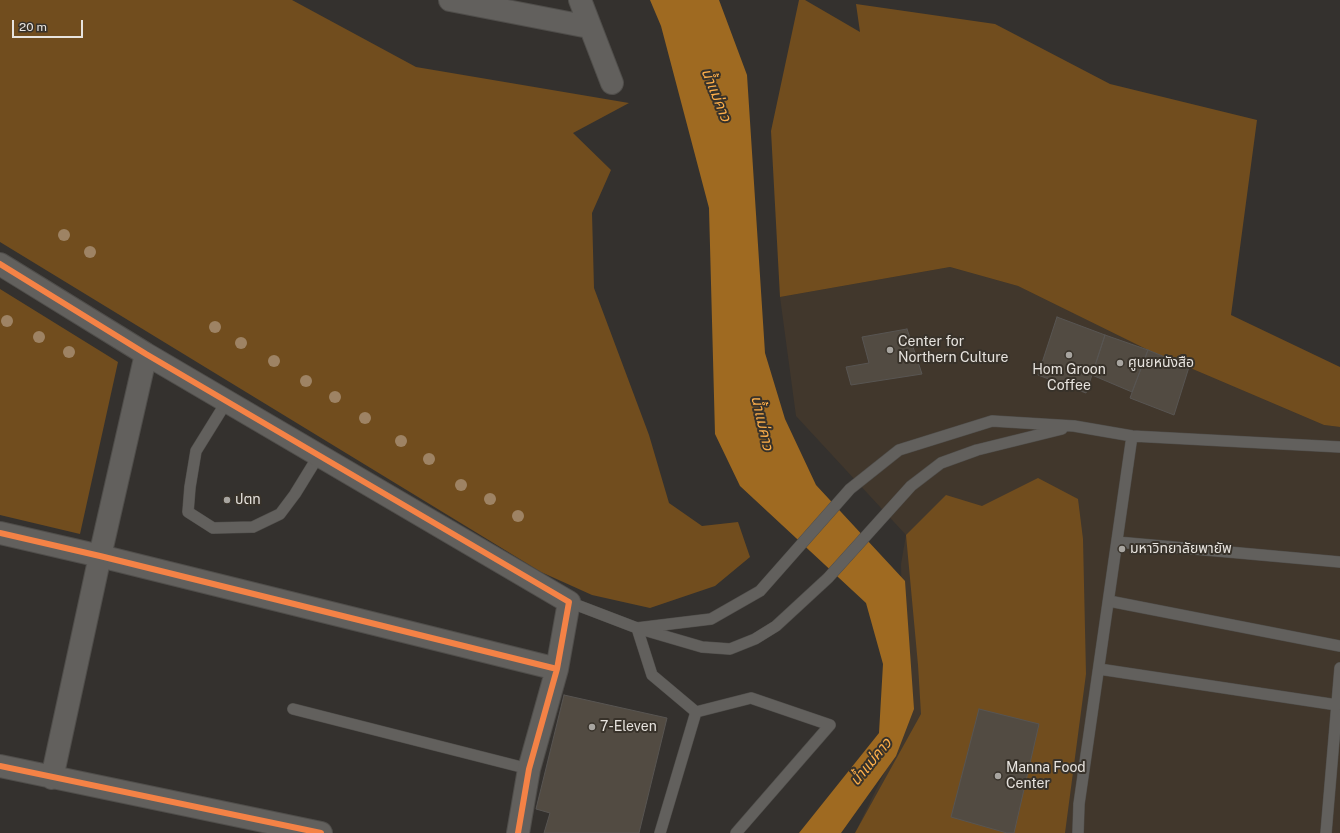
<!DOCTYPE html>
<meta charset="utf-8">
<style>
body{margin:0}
#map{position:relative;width:1340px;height:833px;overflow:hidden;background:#34312e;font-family:"Public Sans",sans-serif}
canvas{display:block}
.scale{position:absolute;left:12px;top:20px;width:71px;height:18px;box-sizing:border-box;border:2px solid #e7e3de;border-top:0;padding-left:5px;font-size:12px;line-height:14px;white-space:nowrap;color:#e7e3de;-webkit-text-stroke:3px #38322a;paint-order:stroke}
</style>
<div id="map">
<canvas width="1340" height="833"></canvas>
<div class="scale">20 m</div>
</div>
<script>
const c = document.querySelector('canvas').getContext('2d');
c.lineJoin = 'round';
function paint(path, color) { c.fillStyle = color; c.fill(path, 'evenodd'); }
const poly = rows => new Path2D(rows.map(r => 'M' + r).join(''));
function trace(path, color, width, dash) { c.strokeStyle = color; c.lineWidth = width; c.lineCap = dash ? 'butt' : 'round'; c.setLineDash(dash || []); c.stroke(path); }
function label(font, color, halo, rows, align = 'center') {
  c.font = font + ' "Public Sans","Noto Sans Thai",sans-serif'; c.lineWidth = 4; c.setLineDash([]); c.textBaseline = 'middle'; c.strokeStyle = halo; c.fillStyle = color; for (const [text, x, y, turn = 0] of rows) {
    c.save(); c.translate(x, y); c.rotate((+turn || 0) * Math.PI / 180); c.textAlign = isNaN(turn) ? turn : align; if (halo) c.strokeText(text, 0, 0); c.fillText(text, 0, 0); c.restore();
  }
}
const built = poly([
 [950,267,1018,286,1148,350,1324,425,1340,427,1340,833,855,833,904,732,901,564,906,535,796,416,780,297]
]);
const green = poly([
 [0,0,292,0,416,67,629,103,573,133,611,170,592,213,594,288,649,435,669,503,702,526,738,522,750,557,715,586,650,608,592,595,541,572,0,242],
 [799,0,805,0,860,32,856,4,995,24,1110,84,1257,120,1231,315,1340,367,1340,427,1324,425,1148,350,1018,286,950,267,780,297,771,131],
 [0,289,118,362,80,534,0,515],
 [1038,478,1078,499,1083,539,1086,674,1065,833,855,833,921,714,918,665,906,535,946,495,982,506]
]);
const water = poly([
 [650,0,719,0,747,75,765,353,785,419,816,485,905,581,914,709,896,756,841,833,799,833,879,733,883,664,866,603,740,486,715,434,709,208,661,26]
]);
const building = poly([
 [1057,317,1105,335,1086,393,1038,375,1057,317],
 [907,329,922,374,851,385,846,367,869,363,862,337,907,329],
 [1105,335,1148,350,1132,392,1092,375,1105,335],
 [1148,350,1189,367,1174,415,1130,398,1148,350],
 [564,695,667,718,639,833,544,833,550,813,536,809,564,695],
 [979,709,1039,724,1014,833,1007,833,951,817,979,709]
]);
const lane = poly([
 [227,401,196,451,190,487,188,512,213,528,253,527,280,514,295,494,319,455],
 [1117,542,1340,562],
 [1109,601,1340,646],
 [569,602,637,628,702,647,730,649,755,639,776,626,828,578,911,486,941,463,977,450,1062,429],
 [637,628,711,619,760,591,850,489,899,450,992,421,1074,426,1132,436,1340,447],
 [637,628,652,675,696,712,660,833],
 [1099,669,1337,705],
 [293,709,529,769],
 [696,712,751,698,830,725,736,833],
 [1078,833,1079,804,1132,436],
 [1326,833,1340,668]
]);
const street = poly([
 [450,0,589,27],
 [580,0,612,83],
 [0,264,146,354,569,602,557,669,529,769,518,833],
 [0,533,100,556,557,669],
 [0,766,321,833],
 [52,778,100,556,146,354]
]);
const cycleway = poly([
 [0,264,146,354,569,602,557,669,529,769,518,833],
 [0,533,100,556,557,669],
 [0,766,321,833]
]);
const trees = [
 [64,235],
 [90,252],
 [7,321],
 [215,327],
 [39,337],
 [241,343],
 [69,352],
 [274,361],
 [306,381],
 [335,397],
 [365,418],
 [401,441],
 [429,459],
 [461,485],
 [490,499],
 [518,516]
];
const markers = [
 [890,350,4,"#a8a5a0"],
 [1069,355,4,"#a8a5a0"],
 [1120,363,4,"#a8a5a0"],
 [227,500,4,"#a8a5a0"],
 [1122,549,4,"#a8a5a0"],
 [592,727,4,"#a8a5a0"],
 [998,776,4,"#a8a5a0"]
];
const poiNames = [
 ["Center for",898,342],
 ["Northern Culture",898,358],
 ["ศูนยหนังสือ",1128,363],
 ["Hom Groon",1069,370,"center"],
 ["Coffee",1069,386,"center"],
 ["ปตท",235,500],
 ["มหาวิทยาลัยพายัพ",1130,549],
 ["7-Eleven",600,727],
 ["Manna Food",1006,768],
 ["Center",1006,784]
];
const waterNames = [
 ["น้ำแม่คาว",716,95,68],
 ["น้ำแม่คาว",762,423,77],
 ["น้ำแม่คาว",871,762,-51]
];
paint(built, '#41372c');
paint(green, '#714d1e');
paint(water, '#9f6a21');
paint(building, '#524b42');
trace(building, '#585552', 1);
trace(lane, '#504e4b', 12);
trace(street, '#504e4b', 24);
trace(lane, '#62605d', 11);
trace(street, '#62605d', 22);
trace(cycleway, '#f48246', 6);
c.fillStyle = '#9e8364';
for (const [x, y] of trees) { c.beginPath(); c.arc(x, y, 6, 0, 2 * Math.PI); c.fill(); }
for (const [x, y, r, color] of markers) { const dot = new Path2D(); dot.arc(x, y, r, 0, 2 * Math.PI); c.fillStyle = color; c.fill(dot); trace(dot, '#38322a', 1.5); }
label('14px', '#e7e3de', '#38322a', poiNames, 'left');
label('italic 15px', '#feaf4a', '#38322a', waterNames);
</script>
